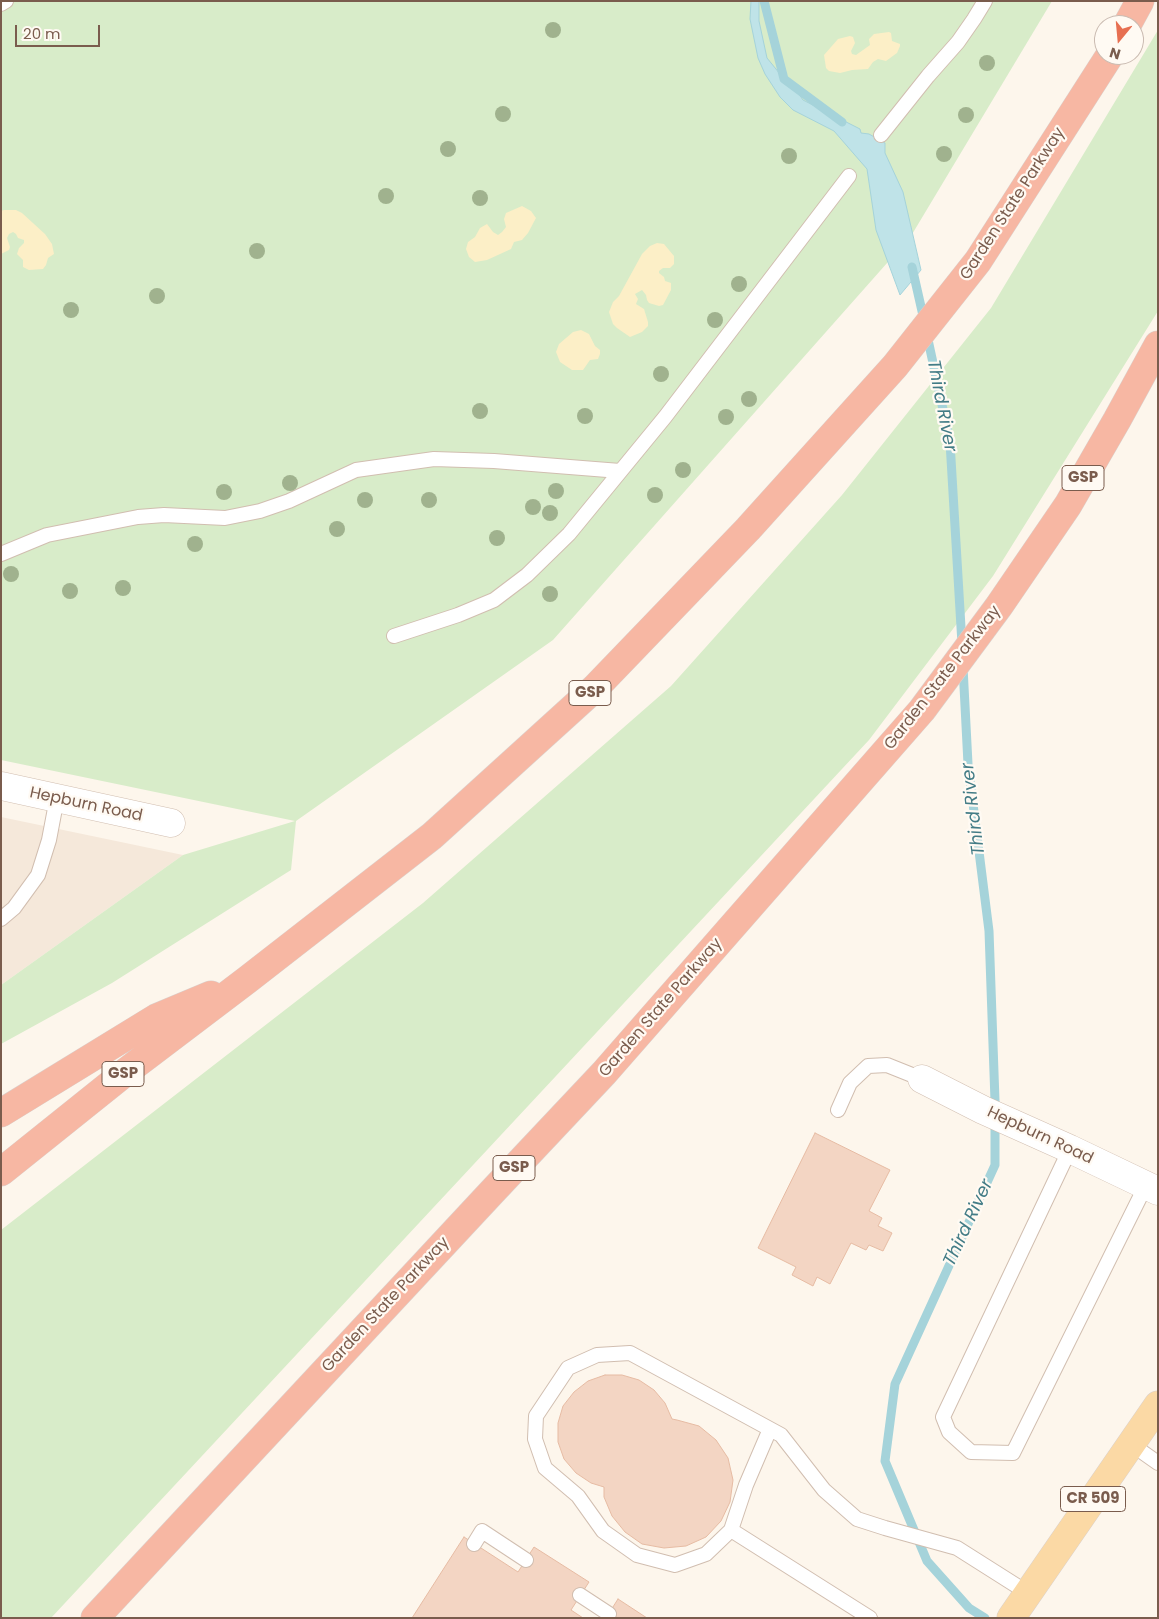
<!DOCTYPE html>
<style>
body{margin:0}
#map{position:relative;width:1159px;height:1619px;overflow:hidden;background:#fdf6ec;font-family:Poppins,sans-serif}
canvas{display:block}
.frame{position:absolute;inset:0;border:2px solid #7a5c4d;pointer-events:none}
.north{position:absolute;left:1094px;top:15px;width:50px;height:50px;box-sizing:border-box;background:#fffaf3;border:1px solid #cabbb1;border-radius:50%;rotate:197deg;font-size:14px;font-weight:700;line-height:20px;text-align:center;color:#7a5c4d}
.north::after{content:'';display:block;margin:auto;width:18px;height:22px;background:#e76f51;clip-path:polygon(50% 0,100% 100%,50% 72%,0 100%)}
.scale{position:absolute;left:15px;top:25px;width:85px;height:22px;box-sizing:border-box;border:2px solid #7a5c4d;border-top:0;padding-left:6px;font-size:15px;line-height:18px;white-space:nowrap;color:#7a5c4d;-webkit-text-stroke:4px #fffaf3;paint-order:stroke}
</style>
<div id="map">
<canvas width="1159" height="1619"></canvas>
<div class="frame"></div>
<div class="north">N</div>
<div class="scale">20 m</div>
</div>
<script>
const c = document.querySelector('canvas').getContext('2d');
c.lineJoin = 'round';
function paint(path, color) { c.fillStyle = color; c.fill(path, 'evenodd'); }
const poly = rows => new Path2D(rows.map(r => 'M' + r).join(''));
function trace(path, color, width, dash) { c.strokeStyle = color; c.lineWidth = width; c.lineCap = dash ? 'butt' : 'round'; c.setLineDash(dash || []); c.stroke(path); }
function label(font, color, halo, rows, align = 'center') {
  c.font = font + ' Poppins,sans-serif'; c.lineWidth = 4.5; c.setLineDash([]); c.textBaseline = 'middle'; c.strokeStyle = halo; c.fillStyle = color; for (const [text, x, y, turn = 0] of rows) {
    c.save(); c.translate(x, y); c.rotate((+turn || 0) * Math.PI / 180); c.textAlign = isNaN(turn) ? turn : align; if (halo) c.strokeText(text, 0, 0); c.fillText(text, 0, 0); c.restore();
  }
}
const residential = poly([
 [1,817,183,855,1,985]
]);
const green = poly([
 [1,1,1052,1,911,236,553,640,296,821,291,870,112,983,1,1044,1,985,183,855,295,821,1,760],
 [1158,30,1158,311,993,576,869,740,51,1618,1,1618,1,1230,423,903,671,686,842,495,991,308]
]);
const sand = poly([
 [889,32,891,33,892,41,900,44,900,46,897,53,886,61,878,59,873,62,868,69,852,70,840,73,829,71,826,68,824,55,838,39,850,36,853,37,855,43,851,51,852,54,856,55,870,45,869,39,874,34],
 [522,206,531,211,536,218,528,233,522,240,514,242,511,249,487,260,475,262,469,257,466,249,468,242,475,237,480,228,487,224,493,232,498,235,502,232,506,227,504,219,506,213],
 [4,210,16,210,22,213,45,234,52,244,54,254,48,258,46,265,43,269,29,270,23,267,23,260,17,254,19,248,24,243,24,240,18,238,16,234,13,232,9,234,7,238,10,247,9,250,1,254,1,211],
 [657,243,664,244,674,256,674,264,670,268,663,268,659,271,659,273,664,277,665,281,671,283,671,290,663,305,659,306,649,303,647,300,646,295,642,290,635,294,638,299,636,304,644,309,648,322,648,326,642,332,630,337,617,328,613,324,609,312,613,302,619,296,642,254,650,246],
 [581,330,589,334,595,346,600,350,600,354,598,359,590,360,583,370,572,370,560,362,556,352,559,344,573,332]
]);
const water = poly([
 [751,1,759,1,759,21,767,58,780,74,788,78,803,100,860,129,861,133,869,134,885,143,885,153,903,192,921,270,900,295,876,230,867,169,834,131,793,110,780,97,765,74,758,58,750,19,751,1]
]);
const stream = poly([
 [764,1,784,79,842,122],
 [912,267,924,320],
 [927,335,950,442,962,644],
 [963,667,968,764,989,931,995,1101,995,1165,895,1384,885,1461,927,1561,969,1608,985,1618]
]);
const building = poly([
 [815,1133,890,1170,869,1211,882,1218,878,1226,892,1233,883,1251,869,1245,866,1250,851,1243,830,1284,817,1277,813,1286,792,1275,796,1267,758,1248,815,1133],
 [605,1375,622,1375,639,1380,654,1390,665,1403,672,1419,677,1420,699,1426,716,1440,728,1458,733,1480,730,1502,721,1521,706,1537,686,1546,664,1548,642,1544,625,1532,612,1516,604,1497,604,1487,591,1483,576,1473,564,1459,558,1442,558,1423,563,1406,574,1392,588,1381,605,1375],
 [464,1537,518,1572,534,1547,589,1582,571,1610,583,1618,412,1618,464,1537],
 [618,1599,647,1618,606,1618,618,1599]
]);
const service = poly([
 [1,4,6,1],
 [881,135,928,76,958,42,974,19,985,1],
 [1,554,47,535,138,517,164,515,225,518,260,511,289,501,356,470,434,459,494,461,620,471],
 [394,636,458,615,494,600,527,575,569,534,665,417,849,176],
 [1,919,14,908,38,875,49,840,57,798],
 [838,1110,850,1083,868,1066,887,1065,922,1079],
 [1070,1149,943,1417,949,1432,971,1452,1013,1453,1146,1185],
 [770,1429,746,1485,731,1530,706,1554,675,1565,637,1555,603,1531,578,1496,545,1468,535,1439,536,1416,568,1368,597,1355,630,1353,781,1435,824,1490,857,1519,885,1528,957,1548,1028,1593],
 [1131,1444,1158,1463],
 [731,1530,870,1618],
 [474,1544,482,1531,526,1560],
 [580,1595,609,1614]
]);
const minor = poly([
 [1,786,171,823],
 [922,1079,983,1110,1070,1149,1158,1191]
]);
const primary = poly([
 [1011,1618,1158,1405]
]);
const motorway = poly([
 [1127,25,1140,1],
 [1,1113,156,1018,211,995],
 [1,1172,127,1071,247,980,432,836,595,688,748,529,895,366,978,261,1110,55],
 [95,1618,491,1193,604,1073,922,710,999,606,1068,505,1117,420,1158,345]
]);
const trees = [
 [553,30],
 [987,63],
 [503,114],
 [966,115],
 [448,149],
 [944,154],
 [789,156],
 [386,196],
 [480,198],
 [257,251],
 [739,284],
 [157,296],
 [71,310],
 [715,320],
 [661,374],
 [749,399],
 [480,411],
 [585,416],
 [726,417],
 [683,470],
 [290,483],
 [556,491],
 [224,492],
 [655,495],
 [365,500],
 [429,500],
 [533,507],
 [550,513],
 [337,529],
 [497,538],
 [195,544],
 [11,574],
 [123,588],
 [70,591],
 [550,594]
];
const shields = [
 [1083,478,42],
 [590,693,42],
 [123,1074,42],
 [514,1168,42],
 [1093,1499,65]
];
const shieldNames = [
 ["GSP",1083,478],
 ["GSP",590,693],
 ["GSP",123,1074],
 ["GSP",514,1168],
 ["CR 509",1093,1499]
];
const streetNames = [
 ["Garden State Parkway",1013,204,-57],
 ["Garden State Parkway",943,678,-52],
 ["Hepburn Road",86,805,12],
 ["Garden State Parkway",661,1008,-49],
 ["Hepburn Road",1040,1136,25],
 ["Garden State Parkway",386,1305,-47]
];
const waterNames = [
 ["Third River",941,406,79],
 ["Third River",974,809,-97],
 ["Third River",969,1223,-65]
];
paint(residential, '#f5e8da');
paint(green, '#d8ecc9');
paint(sand, '#fcefc7');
paint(water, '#bfe3e8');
trace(water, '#a5d3da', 1);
trace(stream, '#a5d3da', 9);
paint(building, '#f3d5c3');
trace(building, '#e6bba3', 1);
trace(service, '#d1beb0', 16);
trace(minor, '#d1beb0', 29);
trace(primary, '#dad1cd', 29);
trace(motorway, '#dad1cd', 29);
trace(service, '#fff', 14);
trace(minor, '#fff', 28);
trace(primary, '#fbd9a5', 28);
trace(motorway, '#f7b7a3', 28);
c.fillStyle = '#a0b28e';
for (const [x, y] of trees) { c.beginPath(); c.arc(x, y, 8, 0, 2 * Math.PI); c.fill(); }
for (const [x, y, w] of shields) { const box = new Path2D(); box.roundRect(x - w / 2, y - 12.5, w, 25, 4); c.fillStyle = '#fffaf3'; c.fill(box); trace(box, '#7a5c4d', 1); }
label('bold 15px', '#7a5c4d', null, shieldNames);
label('16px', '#7a5c4d', '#fffaf3', streetNames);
label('italic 18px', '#437c86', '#fffaf3', waterNames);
</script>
